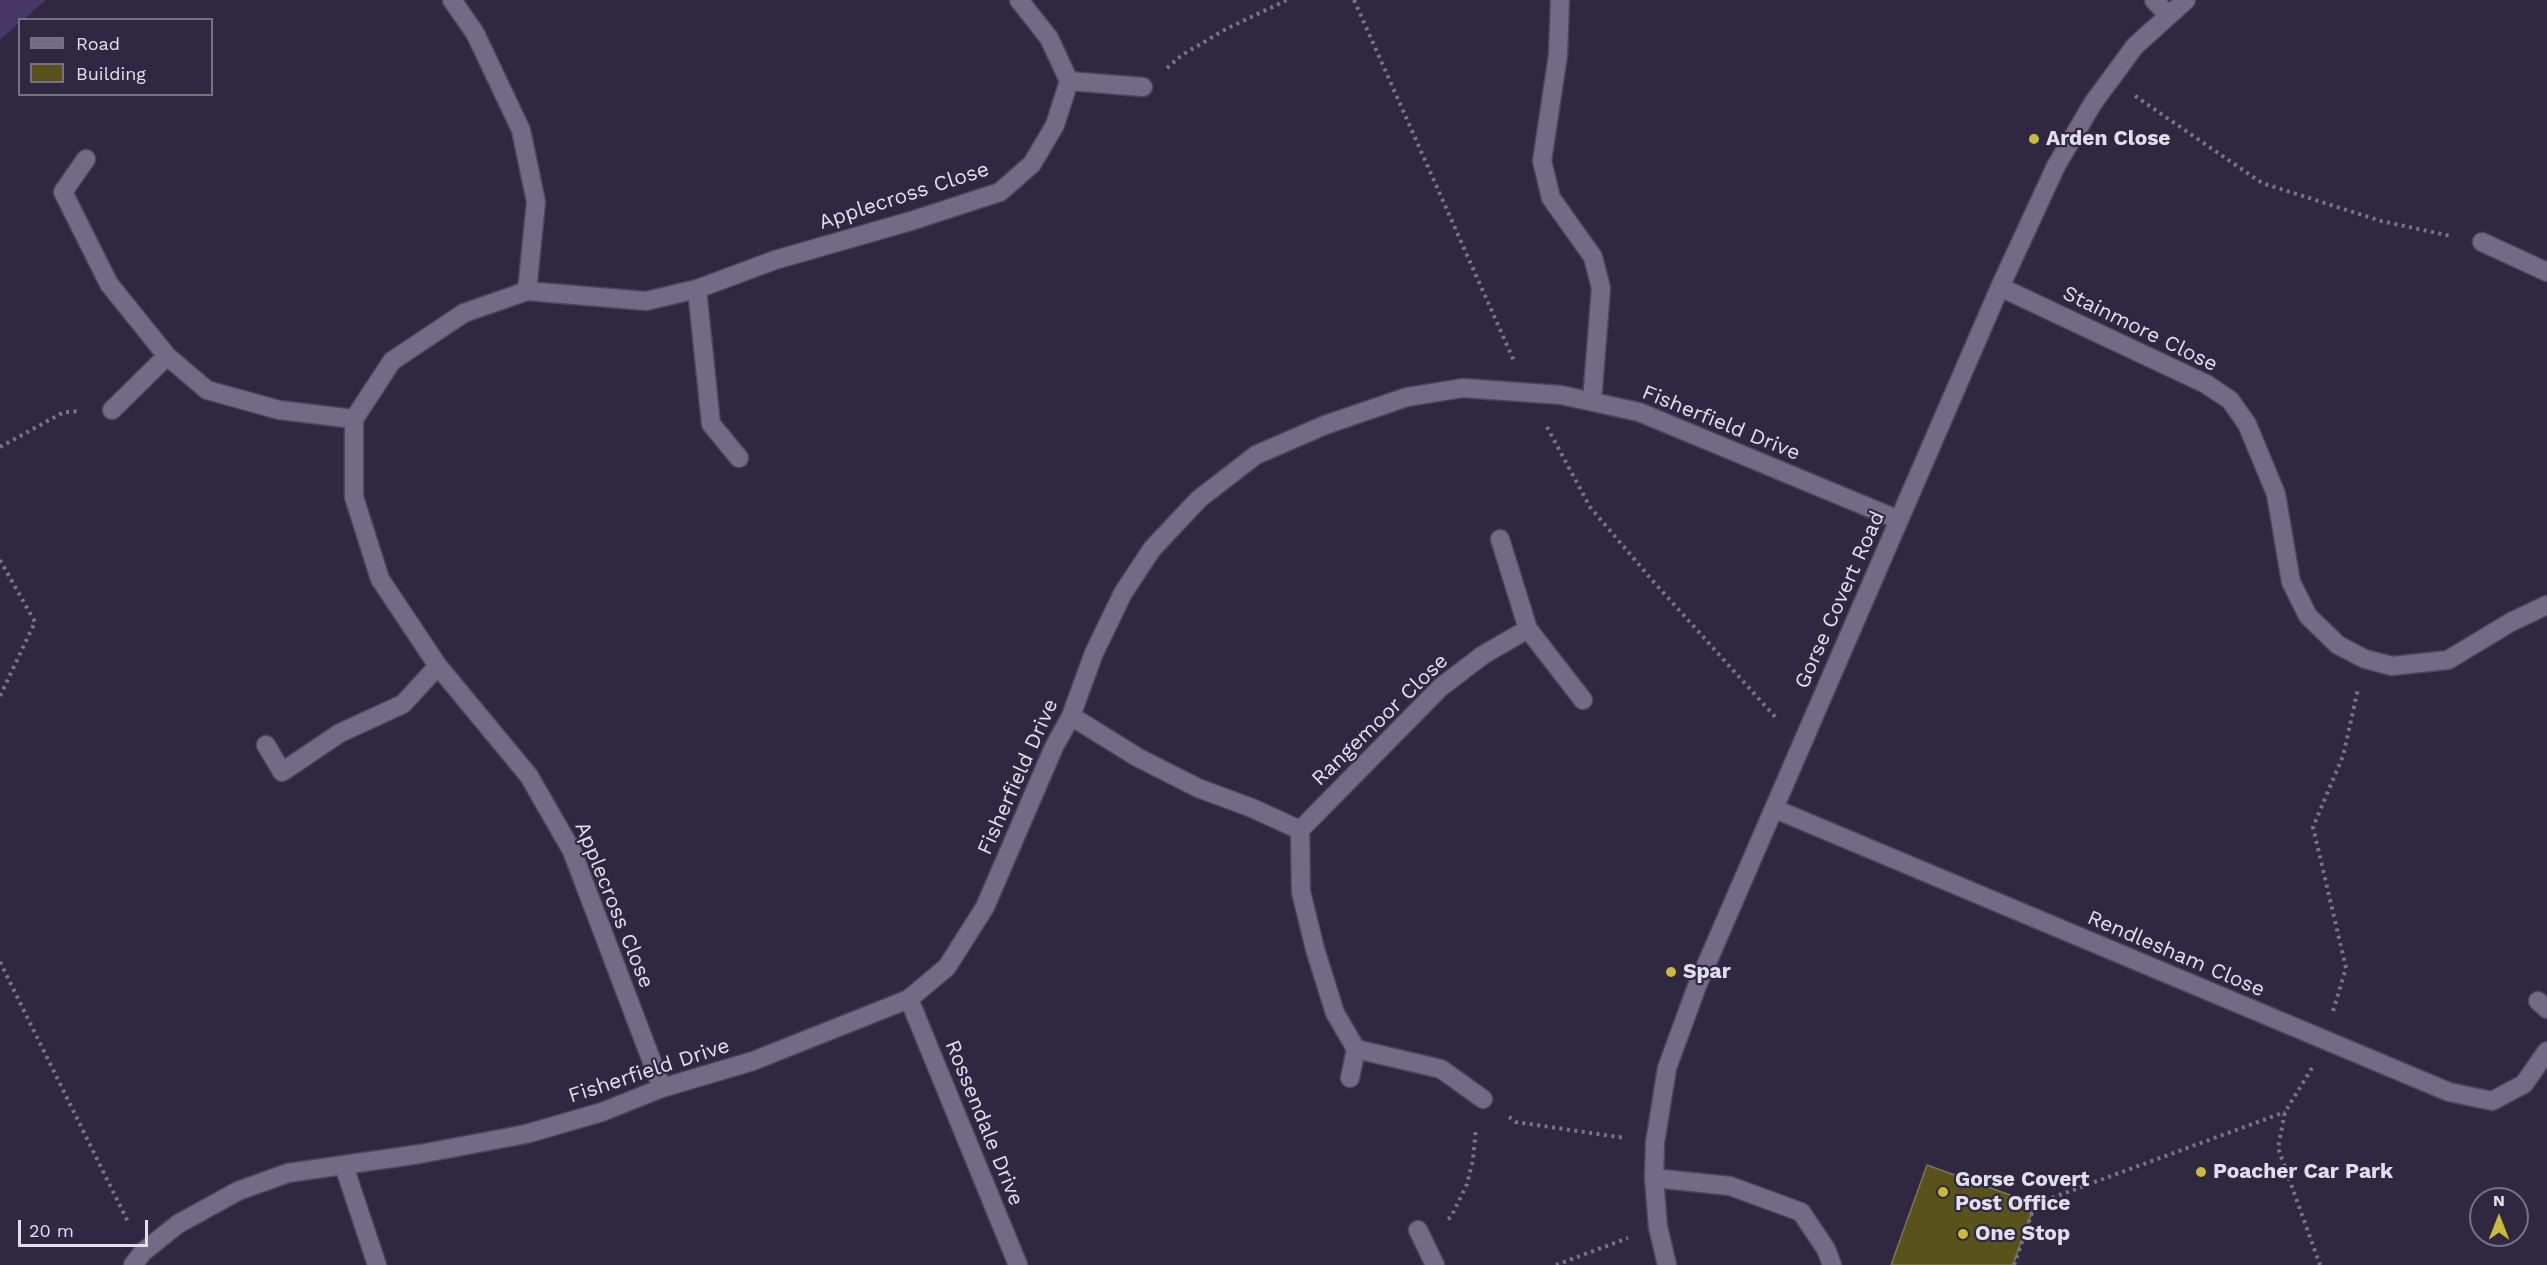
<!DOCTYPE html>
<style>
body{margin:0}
#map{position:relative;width:2547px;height:1265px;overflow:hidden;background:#302841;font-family:"Work Sans",sans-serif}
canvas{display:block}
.legend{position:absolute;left:18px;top:18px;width:195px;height:78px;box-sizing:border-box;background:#302841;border:2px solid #777186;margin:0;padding:8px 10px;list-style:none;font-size:18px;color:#e2deee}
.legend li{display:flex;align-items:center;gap:12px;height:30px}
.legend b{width:30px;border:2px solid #777186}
.north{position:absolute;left:2469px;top:1187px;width:60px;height:60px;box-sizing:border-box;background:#302841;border:2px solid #777186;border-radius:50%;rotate:0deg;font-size:16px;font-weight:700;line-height:24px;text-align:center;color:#e2deee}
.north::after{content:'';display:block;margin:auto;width:21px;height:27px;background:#c8bb3b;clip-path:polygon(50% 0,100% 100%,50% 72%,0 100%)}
.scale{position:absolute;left:18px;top:1220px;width:130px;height:27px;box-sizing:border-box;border:3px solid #e2deee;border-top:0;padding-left:8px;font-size:18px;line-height:21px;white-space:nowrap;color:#e2deee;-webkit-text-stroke:4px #302841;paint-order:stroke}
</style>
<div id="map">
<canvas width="2547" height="1265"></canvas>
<ul class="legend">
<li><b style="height:8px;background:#736a87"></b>Road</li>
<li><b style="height:16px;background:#59531b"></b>Building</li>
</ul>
<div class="north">N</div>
<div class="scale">20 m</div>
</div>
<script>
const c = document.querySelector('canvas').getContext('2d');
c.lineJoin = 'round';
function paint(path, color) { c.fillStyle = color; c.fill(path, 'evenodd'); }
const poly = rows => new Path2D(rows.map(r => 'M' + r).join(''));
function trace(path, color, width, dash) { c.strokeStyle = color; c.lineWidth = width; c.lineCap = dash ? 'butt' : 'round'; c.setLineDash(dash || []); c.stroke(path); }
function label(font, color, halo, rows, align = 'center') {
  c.font = font + ' "Work Sans",sans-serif'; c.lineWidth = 4.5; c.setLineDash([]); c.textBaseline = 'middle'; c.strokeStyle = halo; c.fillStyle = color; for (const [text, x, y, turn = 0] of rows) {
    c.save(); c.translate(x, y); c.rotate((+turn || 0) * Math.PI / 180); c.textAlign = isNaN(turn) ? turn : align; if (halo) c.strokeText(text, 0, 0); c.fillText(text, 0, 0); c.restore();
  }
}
const green = poly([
 [0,0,46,0,24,19,20,20,19,23,0,40]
]);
const building = poly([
 [1927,1165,2035,1204,2013,1265,1891,1265,1927,1165]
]);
const path = poly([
 [1354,0,1514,361],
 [1167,68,1182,55,1226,29,1287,0],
 [2135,96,2262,183,2381,221,2451,236],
 [1547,427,1590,507,1652,580,1777,719],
 [0,447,64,412,81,411],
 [0,560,35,622,0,696],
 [0,962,129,1224],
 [2333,1011,2346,968,2313,827,2343,756,2358,689],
 [2312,1068,2285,1112,2278,1148,2320,1265],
 [1509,1117,1516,1122,1625,1138],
 [1448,1219,1451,1217,1467,1184,1473,1160,1476,1128],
 [1556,1265,1628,1238],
 [2014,1265,2035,1204,2285,1112]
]);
const minor = poly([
 [452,0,475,33,521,130,536,202,527,291],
 [1560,0,1558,55,1542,161,1551,198,1593,257,1601,288,1592,401],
 [2154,0,2168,15],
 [1069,81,1143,87],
 [86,159,63,192,109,284,167,356,207,390,279,410,354,419],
 [2482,242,2547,272],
 [2000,287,2206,384,2230,400,2247,424,2276,494,2291,582,2308,616,2338,645,2365,659,2392,666,2448,660,2511,622,2547,605],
 [697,289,711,424,739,458],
 [112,410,167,356],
 [1500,539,1528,629,1583,700],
 [1071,716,1137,757,1198,788,1252,808,1300,830],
 [266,745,282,772,340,733,403,704,438,666],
 [1775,809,2449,1092,2492,1101,2524,1084,2547,1051],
 [909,999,1018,1265],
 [2538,1001,2547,1009],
 [1350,1078,1356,1049],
 [662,1088,572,851,529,776,438,666,380,579,354,497,354,419,392,361,464,313,527,291,646,301,697,289,775,260,911,221,1000,192,1032,164,1055,125,1069,81,1049,38,1019,0],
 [1483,1099,1441,1069,1356,1049,1335,1013,1315,949,1301,892,1300,830,1441,687,1483,655,1528,629],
 [344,1166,377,1265],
 [1654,1178,1730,1186,1801,1212,1826,1249,1832,1265],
 [1418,1230,1435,1265],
 [133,1265,143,1252,178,1224,238,1191,288,1173,420,1154,526,1134,602,1112,662,1088,753,1061,909,999,947,967,985,907,1054,747,1071,716,1094,653,1123,593,1152,549,1199,499,1256,455,1325,425,1407,397,1463,388,1561,395,1639,412,1899,520],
 [1667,1265,1658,1227,1654,1178,1655,1143,1667,1068,1697,986,2000,287,2056,166,2093,103,2135,46,2186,0]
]);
const markers = [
 [2034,139,6,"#c8bb3b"],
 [1671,972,6,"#c8bb3b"],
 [2201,1172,6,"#c8bb3b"],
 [1943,1192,6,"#c8bb3b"],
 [1963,1234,6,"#c8bb3b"]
];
const poiNames = [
 ["Arden Close",2046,139],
 ["Spar",1683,972],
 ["Poacher Car Park",2213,1172],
 ["Gorse Covert",1955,1180],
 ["Post Office",1955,1204],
 ["One Stop",1975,1234]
];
const streetNames = [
 ["Applecross Close",904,196,-18],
 ["Stainmore Close",2140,329,26],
 ["Fisherfield Drive",1721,423,22],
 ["Gorse Covert Road",1840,600,-66],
 ["Rangemoor Close",1380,720,-44],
 ["Fisherfield Drive",1018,777,-66],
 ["Applecross Close",614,905,68],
 ["Rendlesham Close",2176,954,23],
 ["Fisherfield Drive",649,1071,-18],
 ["Rossendale Drive",984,1123,68]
];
paint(green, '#483766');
paint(building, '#59531b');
trace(building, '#797657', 1.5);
trace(minor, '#4d465b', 21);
trace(path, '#7a7489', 4, [3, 4.5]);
trace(minor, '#736a87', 18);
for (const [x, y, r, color] of markers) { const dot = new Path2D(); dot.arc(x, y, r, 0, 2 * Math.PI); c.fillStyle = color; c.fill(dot); trace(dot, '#302841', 2); }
label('bold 21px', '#e2deee', '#302841', poiNames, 'left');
label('21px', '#e2deee', '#302841', streetNames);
</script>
